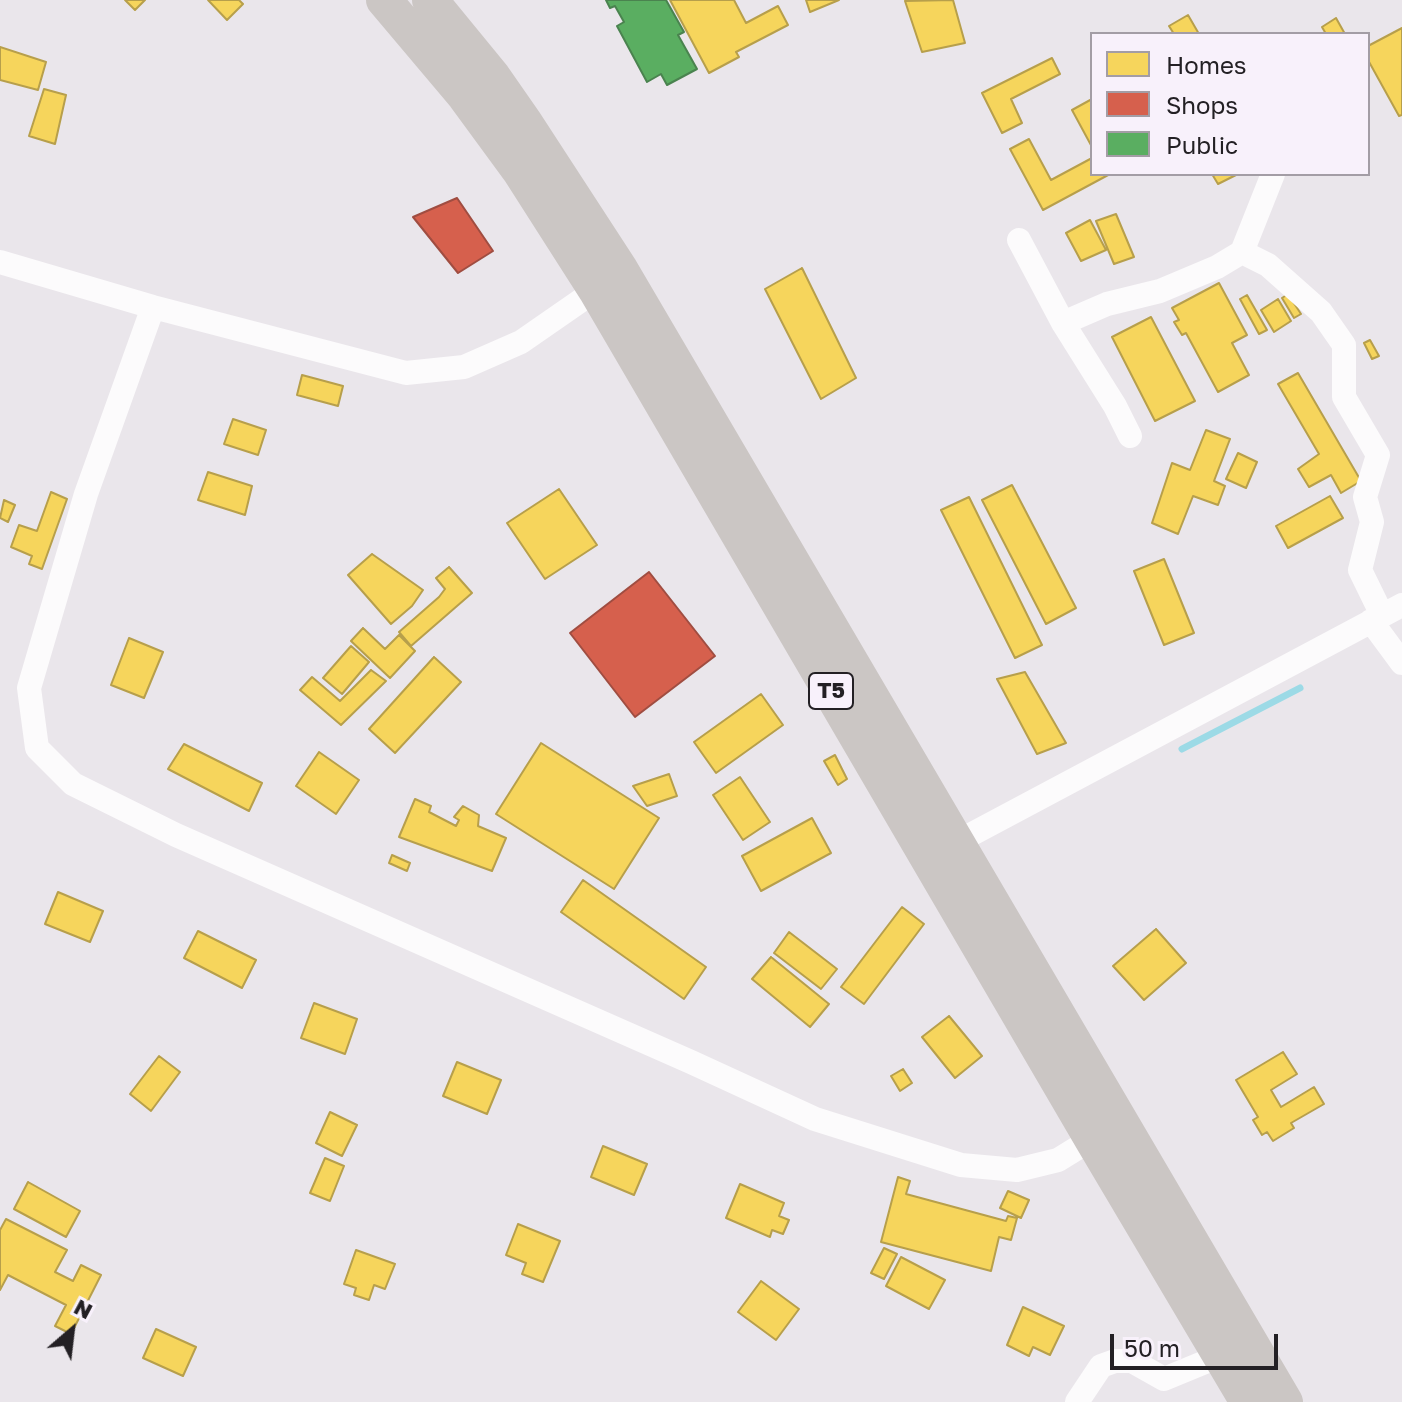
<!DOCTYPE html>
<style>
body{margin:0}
#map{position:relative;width:1402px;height:1402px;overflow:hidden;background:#eae6eb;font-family:"Golos Text",sans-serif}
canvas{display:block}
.legend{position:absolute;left:1090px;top:32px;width:280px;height:144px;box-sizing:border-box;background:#f8f1fb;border:2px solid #a39da5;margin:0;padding:10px 14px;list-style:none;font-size:24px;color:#232024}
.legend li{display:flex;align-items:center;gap:16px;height:40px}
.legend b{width:40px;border:2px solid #a39da5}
.north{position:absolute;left:32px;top:1290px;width:80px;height:80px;-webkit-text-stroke:6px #f8f1fb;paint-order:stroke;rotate:28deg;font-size:22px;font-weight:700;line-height:32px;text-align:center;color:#232024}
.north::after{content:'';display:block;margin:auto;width:28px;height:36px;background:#232024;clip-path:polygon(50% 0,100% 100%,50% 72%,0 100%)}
.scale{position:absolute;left:1110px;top:1334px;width:168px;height:36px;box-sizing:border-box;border:4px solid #232024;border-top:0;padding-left:10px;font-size:24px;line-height:28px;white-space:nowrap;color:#232024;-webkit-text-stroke:6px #f8f1fb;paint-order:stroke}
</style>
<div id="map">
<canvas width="1402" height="1402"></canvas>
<ul class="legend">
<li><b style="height:22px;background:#f6d55c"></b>Homes</li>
<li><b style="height:22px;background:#d6604d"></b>Shops</li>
<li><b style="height:22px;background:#5aae61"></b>Public</li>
</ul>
<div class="north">N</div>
<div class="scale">50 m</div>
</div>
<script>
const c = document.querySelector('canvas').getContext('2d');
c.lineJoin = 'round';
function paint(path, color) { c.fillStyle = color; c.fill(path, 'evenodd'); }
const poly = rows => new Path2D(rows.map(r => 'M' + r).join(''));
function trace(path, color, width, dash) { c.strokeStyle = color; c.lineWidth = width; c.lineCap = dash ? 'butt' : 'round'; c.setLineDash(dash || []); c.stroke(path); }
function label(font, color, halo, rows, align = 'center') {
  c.font = font + ' "Golos Text",sans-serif'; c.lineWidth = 8; c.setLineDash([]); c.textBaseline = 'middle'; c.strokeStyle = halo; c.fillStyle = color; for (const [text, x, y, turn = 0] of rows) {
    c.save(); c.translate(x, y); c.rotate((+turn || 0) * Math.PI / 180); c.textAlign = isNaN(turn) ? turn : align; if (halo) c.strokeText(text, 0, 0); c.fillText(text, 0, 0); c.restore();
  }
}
const homes = poly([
 [125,0,145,0,135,10,125,0],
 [208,0,239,0,243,4,227,20,208,0],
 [670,0,734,0,746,23,778,6,788,25,736,52,739,57,709,73,670,0],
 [806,0,839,0,810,12,806,0],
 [953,0,965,43,922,52,905,1,953,0],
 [1188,15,1199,34,1174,34,1169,26,1188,15],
 [1336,18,1345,34,1326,34,1322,27,1336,18],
 [1402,28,1402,115,1399,116,1368,60,1368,46,1402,28],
 [0,47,46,62,38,90,0,80,0,47],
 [1052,58,1060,74,1011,99,1022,123,1002,133,982,93,1052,58],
 [44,89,66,95,55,144,29,136,44,89],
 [1092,99,1092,147,1072,110,1092,99],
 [1029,139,1051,180,1092,158,1092,174,1110,174,1043,210,1010,149,1029,139],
 [1212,174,1238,174,1218,184,1212,174],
 [1116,214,1134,257,1114,264,1096,221,1116,214],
 [1090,220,1106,250,1081,261,1066,233,1090,220],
 [802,268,856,378,821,399,765,289,802,268],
 [1219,283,1247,335,1232,343,1249,375,1218,392,1186,333,1182,335,1174,322,1179,320,1172,308,1219,283],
 [1288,294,1301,314,1294,318,1282,298,1288,294],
 [1247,295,1267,330,1259,334,1240,299,1247,295],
 [1278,299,1291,321,1274,332,1261,310,1278,299],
 [1151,317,1195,401,1155,421,1112,337,1151,317],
 [1370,340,1379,356,1372,359,1364,343,1370,340],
 [1298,373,1361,481,1341,493,1331,475,1309,487,1298,469,1319,454,1278,384,1298,373],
 [302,375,343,386,338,406,297,395,302,375],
 [233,419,266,430,258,455,224,444,233,419],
 [1206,430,1230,439,1214,481,1225,486,1218,505,1193,496,1178,534,1152,523,1172,463,1190,470,1206,430],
 [1238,453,1257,462,1246,488,1226,479,1238,453],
 [208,472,252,486,245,515,198,500,208,472],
 [1012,485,1076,608,1046,624,982,500,1012,485],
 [559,489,597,545,545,579,507,523,559,489],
 [51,492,67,499,42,569,29,564,32,556,11,547,19,525,37,531,51,492],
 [1330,496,1343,518,1288,548,1276,526,1330,496],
 [969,497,1042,645,1015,658,941,510,969,497],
 [4,500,15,505,8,522,0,518,4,500],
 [372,554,423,590,412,606,391,624,348,575,372,554],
 [1164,559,1194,633,1164,645,1134,571,1164,559],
 [449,567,472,593,411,646,399,632,439,597,445,589,436,578,449,567],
 [363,628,385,649,399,635,415,651,390,678,351,641,363,628],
 [129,638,163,652,144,698,111,685,129,638],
 [351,646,369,662,342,694,323,678,351,646],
 [434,657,461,682,395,753,369,729,434,657],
 [371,670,386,681,341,725,300,690,312,677,340,701,371,670],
 [1025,672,1066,743,1037,754,997,679,1025,672],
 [761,694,783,725,716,773,694,742,761,694],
 [541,743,659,818,614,889,496,814,541,743],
 [184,744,262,783,249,811,168,769,184,744],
 [319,752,359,780,336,814,296,786,319,752],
 [835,755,847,779,838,785,824,761,835,755],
 [669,774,677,796,647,806,633,786,669,774],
 [740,777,770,822,743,840,713,795,740,777],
 [415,799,431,806,429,812,456,826,459,820,454,817,463,806,479,815,478,826,506,838,492,871,399,837,415,799],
 [812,818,831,853,761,891,742,856,812,818],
 [392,855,410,863,407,871,389,863,392,855],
 [583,880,706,967,684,999,561,912,583,880],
 [58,892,103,911,90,942,45,924,58,892],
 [902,907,924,924,864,1004,841,987,902,907],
 [1156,929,1186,963,1144,1000,1113,966,1156,929],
 [198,931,256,960,242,988,184,958,198,931],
 [789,932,837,969,821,989,774,953,789,932],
 [771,957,829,1004,810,1027,752,979,771,957],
 [314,1003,357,1019,345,1054,301,1038,314,1003],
 [949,1016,982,1056,955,1078,922,1037,949,1016],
 [1283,1052,1297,1074,1271,1090,1281,1107,1314,1087,1324,1104,1291,1123,1294,1128,1273,1141,1267,1132,1262,1135,1253,1120,1258,1117,1236,1080,1283,1052],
 [159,1056,180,1072,151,1111,130,1094,159,1056],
 [457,1062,501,1080,487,1114,443,1096,457,1062],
 [903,1069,912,1083,900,1091,891,1076,903,1069],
 [330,1112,357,1125,342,1156,316,1143,330,1112],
 [603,1146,647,1164,634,1195,591,1177,603,1146],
 [325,1158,344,1166,330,1201,310,1193,325,1158],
 [898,1177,910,1181,906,1194,1006,1221,1008,1216,1017,1218,1011,1240,999,1237,991,1271,881,1242,898,1177],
 [28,1182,80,1211,66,1237,14,1209,28,1182],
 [740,1184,784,1203,779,1216,789,1220,783,1234,772,1230,770,1237,726,1218,740,1184],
 [1008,1191,1029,1200,1021,1218,1000,1208,1008,1191],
 [6,1219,67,1250,55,1272,73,1281,81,1265,101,1275,71,1334,55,1326,66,1305,8,1275,0,1290,0,1230,6,1219],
 [518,1224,560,1241,543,1282,522,1274,526,1263,506,1255,518,1224],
 [884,1248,897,1254,884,1279,871,1273,884,1248],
 [356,1250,395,1264,385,1289,374,1285,369,1300,354,1295,356,1288,344,1284,356,1250],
 [901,1257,945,1280,929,1309,886,1286,901,1257],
 [761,1281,799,1309,776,1340,738,1312,761,1281],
 [1023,1307,1064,1326,1050,1355,1033,1347,1029,1356,1007,1345,1023,1307],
 [156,1329,196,1347,183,1376,143,1358,156,1329]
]);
const shops = poly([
 [457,198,493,251,458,273,413,217,457,198],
 [649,572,715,656,635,717,570,633,649,572]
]);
const public = poly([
 [606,0,666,0,684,32,678,35,697,69,667,85,661,74,647,82,617,26,624,22,615,6,610,8,606,0]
]);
const stream = poly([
 [1182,749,1300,688]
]);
const minor = poly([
 [1019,240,1063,323,1115,406,1130,436],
 [1242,252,1268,265,1321,312,1344,345,1344,397,1378,455,1365,497,1372,522,1360,570,1382,615],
 [0,262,153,307,406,373,464,367,521,342,596,290],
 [153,307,86,494,29,688,37,748,73,784,176,835,691,1062,815,1119,961,1165,1017,1170,1058,1160,1092,1139],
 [1063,323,1107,304,1160,291,1217,267,1242,252,1273,174],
 [1371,621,1402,663],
 [957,842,1402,605],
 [1077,1402,1101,1366,1115,1361,1132,1361,1164,1379,1232,1351]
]);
const highway = poly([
 [384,0,465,96,520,171,596,290,1092,1139,1248,1402],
 [430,0,493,77,525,123,620,269,1285,1402]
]);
const shields = [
 [831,691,44]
];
const shieldNames = [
 ["T5",831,691]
];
paint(homes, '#f6d55c');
trace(homes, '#b79f4b', 2);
paint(shops, '#d6604d');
trace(shops, '#a04d41', 2);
paint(public, '#5aae61');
trace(public, '#4a834f', 2);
trace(stream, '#9cdae6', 7);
trace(minor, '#fcfbfc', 24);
trace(highway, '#cbc6c4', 36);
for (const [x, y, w] of shields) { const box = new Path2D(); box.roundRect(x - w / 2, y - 18, w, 36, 6); c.fillStyle = '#f8f1fb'; c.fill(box); trace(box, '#232024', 2); }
label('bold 22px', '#232024', null, shieldNames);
</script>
